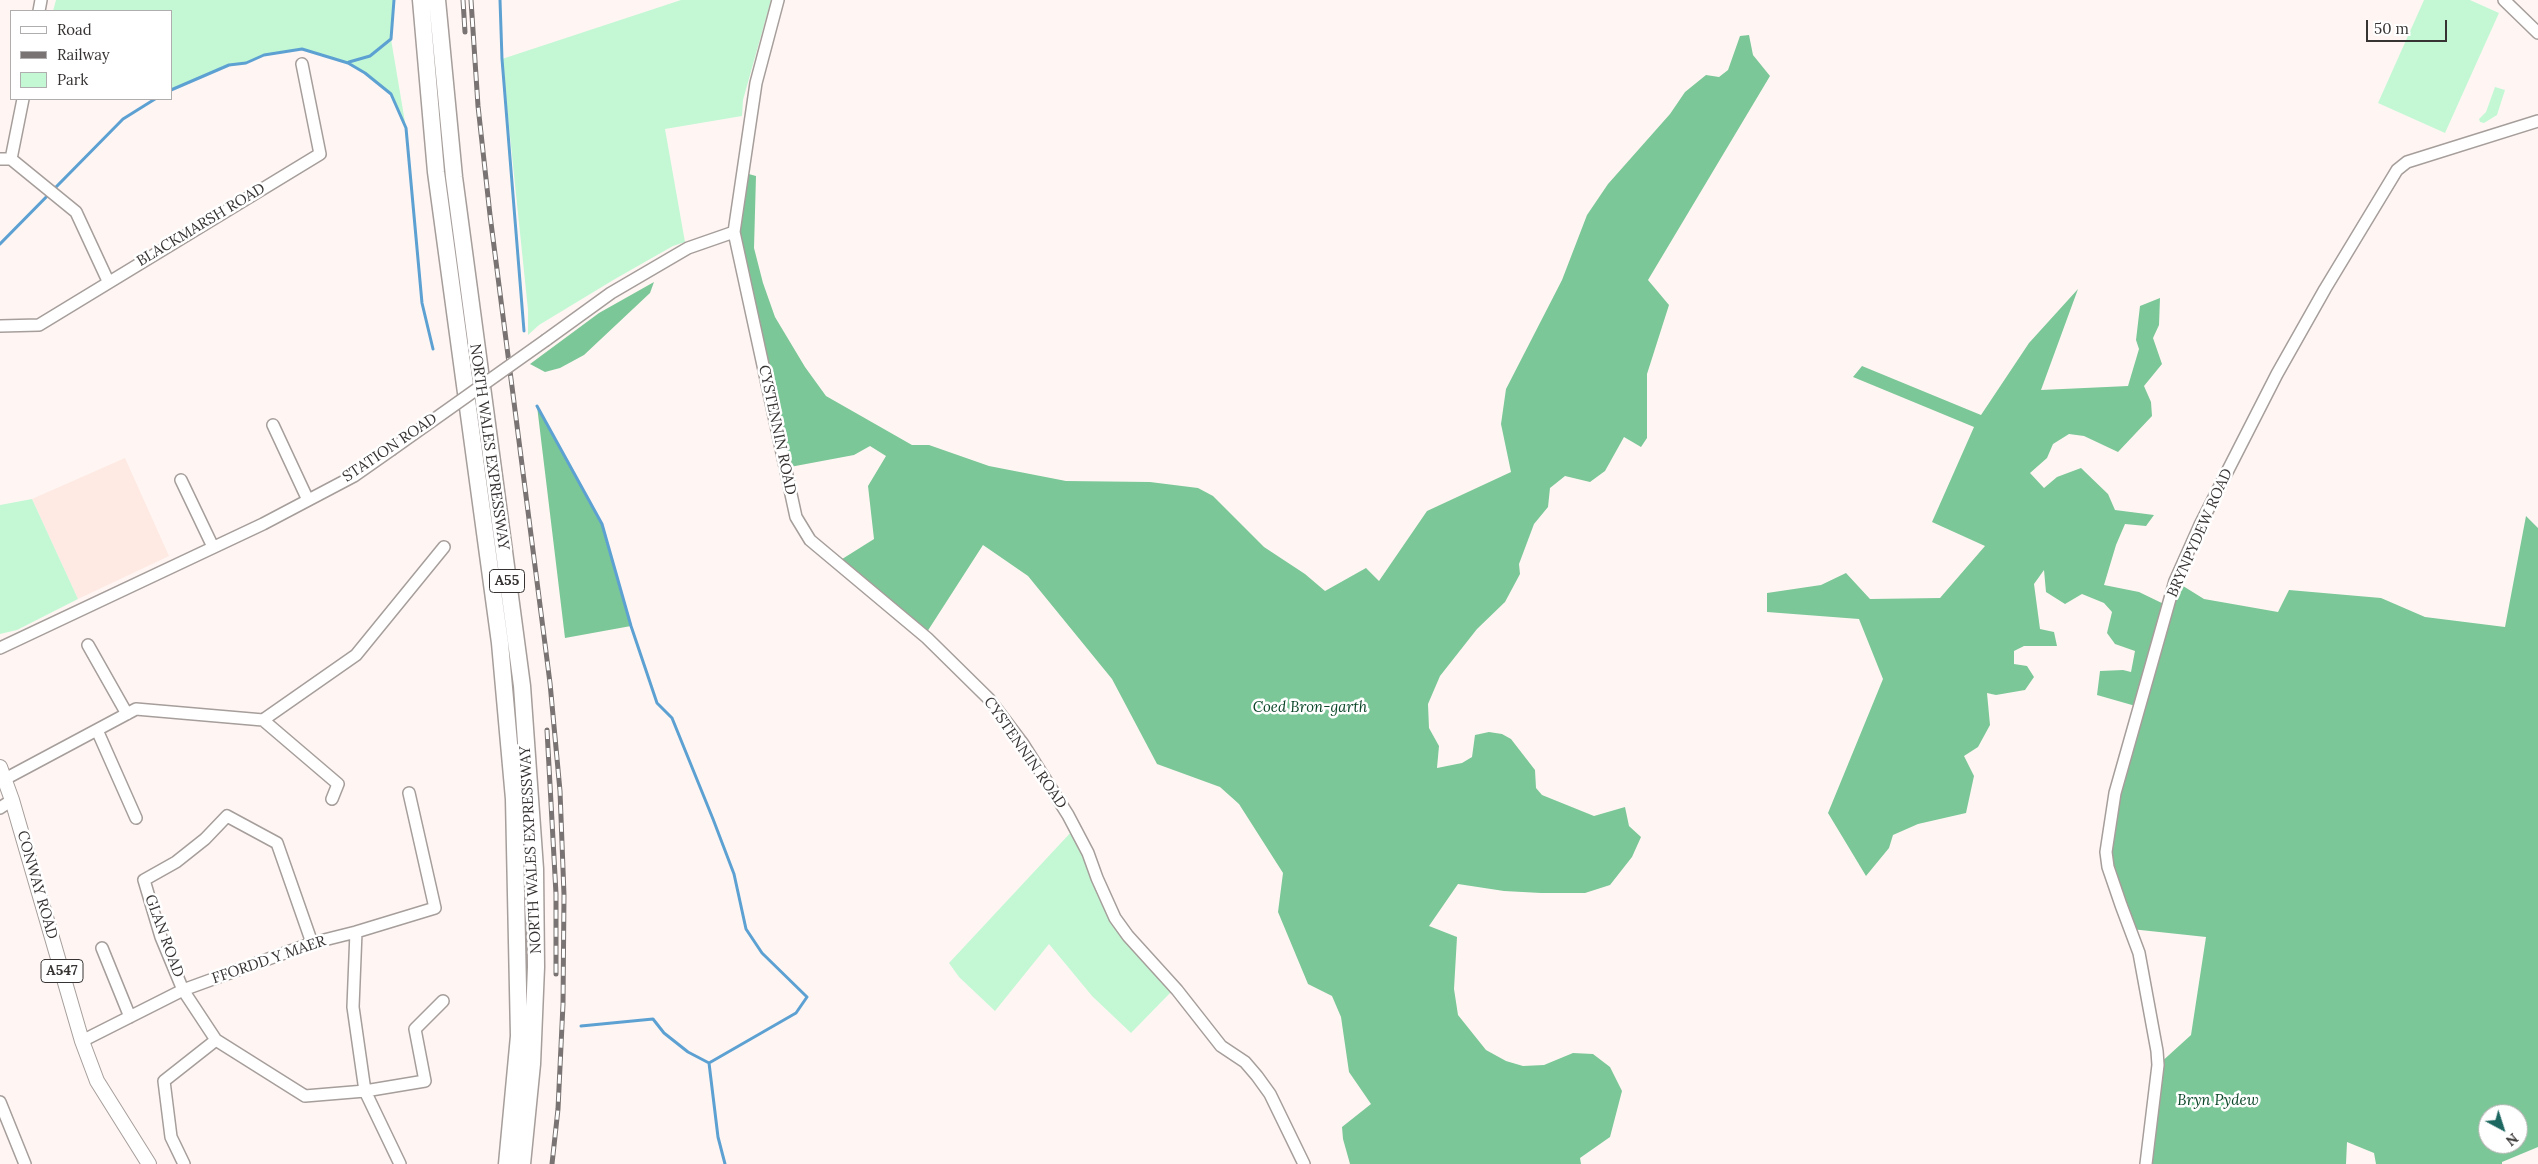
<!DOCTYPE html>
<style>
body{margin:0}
#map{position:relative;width:2538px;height:1164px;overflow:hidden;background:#fff6f3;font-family:Lora,serif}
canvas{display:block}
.legend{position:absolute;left:10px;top:10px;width:162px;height:90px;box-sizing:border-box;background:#fff;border:1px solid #afadad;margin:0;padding:6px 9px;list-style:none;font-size:15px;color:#363332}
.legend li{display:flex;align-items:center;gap:10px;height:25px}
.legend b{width:25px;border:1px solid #afadad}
.north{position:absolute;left:2478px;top:1104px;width:50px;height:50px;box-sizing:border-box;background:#fff;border:1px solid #afadad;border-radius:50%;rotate:140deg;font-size:14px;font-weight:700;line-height:20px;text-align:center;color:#363332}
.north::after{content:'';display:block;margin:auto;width:18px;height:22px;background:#1d6761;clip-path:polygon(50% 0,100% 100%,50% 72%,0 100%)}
.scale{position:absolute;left:2366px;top:20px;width:81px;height:22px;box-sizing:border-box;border:2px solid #363332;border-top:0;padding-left:6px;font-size:15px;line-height:18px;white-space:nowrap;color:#363332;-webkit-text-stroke:4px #fff;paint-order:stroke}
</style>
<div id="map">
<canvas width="2538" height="1164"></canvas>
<ul class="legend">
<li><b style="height:6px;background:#fff"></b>Road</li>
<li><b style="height:6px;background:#797473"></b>Railway</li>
<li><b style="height:14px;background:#c4f8d5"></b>Park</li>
</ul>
<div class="north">N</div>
<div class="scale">50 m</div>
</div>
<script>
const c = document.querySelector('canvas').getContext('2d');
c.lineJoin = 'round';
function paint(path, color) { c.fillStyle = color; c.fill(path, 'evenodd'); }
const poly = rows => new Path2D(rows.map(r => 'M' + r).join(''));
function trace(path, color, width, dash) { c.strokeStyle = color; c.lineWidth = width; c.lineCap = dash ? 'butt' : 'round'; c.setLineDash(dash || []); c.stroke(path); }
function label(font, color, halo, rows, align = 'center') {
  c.font = font + ' Lora,serif'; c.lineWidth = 5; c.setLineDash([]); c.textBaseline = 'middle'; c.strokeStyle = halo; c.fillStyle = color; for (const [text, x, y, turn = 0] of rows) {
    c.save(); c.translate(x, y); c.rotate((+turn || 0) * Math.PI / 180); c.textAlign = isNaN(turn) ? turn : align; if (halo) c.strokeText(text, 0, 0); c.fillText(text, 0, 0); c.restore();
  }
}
const education = poly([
 [125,458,169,556,78,599,32,499]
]);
const green = poly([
 [56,0,394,0,391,39,406,128,391,94,365,73,348,63,302,49,264,55,246,63,229,65,171,90,171,11,53,11],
 [681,0,771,0,743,100,742,116,665,129,685,242,673,246,615,279,539,325,528,335,528,310,502,59],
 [2424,0,2470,0,2499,13,2445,133,2378,103],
 [2495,87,2505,90,2497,115,2484,123,2480,122,2479,119,2486,112],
 [32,499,78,599,17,630,0,634,0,505],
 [1073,830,1105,911,1132,949,1172,991,1131,1033,1092,996,1049,944,995,1011,959,977,949,963]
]);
const forest = poly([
 [1749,35,1753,55,1770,76,1648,280,1669,305,1647,374,1647,438,1641,447,1624,437,1605,471,1590,482,1565,476,1550,488,1548,507,1534,524,1519,564,1520,574,1505,602,1477,629,1440,676,1428,704,1429,728,1439,746,1437,768,1462,763,1472,757,1475,735,1489,732,1502,734,1511,739,1535,770,1536,788,1542,795,1594,816,1625,807,1629,826,1641,837,1632,857,1610,885,1585,893,1541,893,1504,891,1458,884,1429,926,1457,937,1454,989,1458,1015,1486,1050,1506,1061,1523,1066,1544,1065,1573,1053,1593,1054,1610,1067,1622,1091,1610,1137,1580,1158,1581,1164,1350,1164,1343,1139,1342,1127,1371,1104,1349,1072,1341,1017,1332,996,1308,984,1278,912,1283,873,1239,804,1220,787,1157,764,1112,679,1028,576,983,545,927,632,839,561,874,539,868,486,886,456,870,446,854,455,790,467,744,253,739,225,745,173,756,176,754,248,763,283,775,317,805,367,826,396,912,445,929,445,989,466,1066,481,1150,482,1198,488,1213,496,1264,547,1305,574,1325,591,1366,568,1379,581,1427,511,1511,472,1501,424,1506,389,1562,280,1587,215,1608,184,1670,114,1685,92,1706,75,1719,77,1728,70,1740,36],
 [654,282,650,293,584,355,560,368,545,372,530,364,599,313],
 [2078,289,2041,390,2128,386,2139,349,2136,340,2140,306,2160,298,2159,325,2153,338,2162,364,2144,386,2151,402,2152,416,2118,452,2084,436,2069,434,2053,444,2047,458,2030,473,2044,488,2057,477,2081,468,2108,494,2115,510,2154,515,2146,526,2125,524,2116,545,2104,585,2139,592,2168,606,2175,581,2204,599,2278,612,2289,590,2381,598,2425,617,2505,627,2526,516,2538,528,2538,1147,2502,1162,2502,1164,2376,1164,2374,1153,2347,1142,2346,1164,2146,1164,2158,1065,2191,1035,2206,937,2131,929,2106,852,2139,707,2097,695,2100,671,2123,670,2131,672,2135,651,2115,644,2107,633,2112,612,2104,603,2082,594,2065,604,2046,592,2044,570,2034,584,2040,629,2054,632,2057,646,2024,646,2014,651,2014,664,2027,666,2034,677,2025,690,1996,695,1987,693,1990,725,1978,747,1964,756,1974,776,1966,813,1918,824,1893,835,1889,848,1866,876,1828,813,1883,679,1859,619,1767,612,1767,593,1821,585,1846,573,1870,599,1940,598,1985,546,1932,522,1974,427,1853,377,1862,366,1981,415,2029,343],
 [2488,1114,2518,1114,2518,1144,2488,1144],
 [537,406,602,524,631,626,565,638]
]);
const stream = poly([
 [500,0,502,59,524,331],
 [349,62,370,56,391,39,394,0],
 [171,90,229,65,246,63,264,55,302,49,348,63,365,73,391,94,406,128,422,303,433,349],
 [0,244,123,119,155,99],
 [537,406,602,524,631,626,657,703,672,718,713,819,734,874,746,929,762,953,807,997,796,1013,709,1063,718,1137,725,1164],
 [581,1026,653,1019,664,1033,688,1052,709,1063]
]);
const minor = poly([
 [778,0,756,83,734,232,796,517,810,540,927,638,989,699,1023,744,1068,815,1088,853,1097,878,1115,918,1128,936,1177,990,1221,1046,1245,1062,1257,1076,1270,1094,1304,1164],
 [2504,0,2538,33],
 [39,11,41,0],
 [0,159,11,159,76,212,108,281],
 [11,159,23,99],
 [0,326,39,325,320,154,302,64],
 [546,340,611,293,688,248,734,232],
 [273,425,307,498],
 [181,480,213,547],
 [88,645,127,714],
 [0,648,263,524,354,476,391,450],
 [263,720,338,784,332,799],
 [97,730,136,818],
 [5,779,136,709,263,720,356,655,444,547],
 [0,808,12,800],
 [356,932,353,1007,365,1091,400,1164],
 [312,943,277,843,227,816,205,839,176,862,144,880,161,937,183,990,216,1040,305,1096,365,1091,425,1081,415,1029,443,1001],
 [102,948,130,1017],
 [82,1041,183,990,312,943,356,932,435,908,409,793],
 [0,1102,25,1164],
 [184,1164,171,1137,164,1081,216,1040],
 [2146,1164,2158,1065,2157,1051,2139,953,2121,905,2108,867,2106,852,2115,793,2175,581,2200,525,2277,374,2325,289,2397,170,2407,162,2538,121]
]);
const major = poly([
 [0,767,12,800,82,1041,97,1081,149,1164]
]);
const highway = poly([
 [421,0,436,172,500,643,514,799,519,1036,507,1164],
 [437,0,454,177,522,686,535,869,536,967,532,1064,522,1164]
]);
const rail = poly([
 [463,0,465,32],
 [471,0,478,106,490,215,550,683,560,791,564,895,563,1004,558,1109,552,1164],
 [547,730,556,894,556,974]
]);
const minorBridge = poly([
 [391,450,546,340]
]);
const shields = [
 [507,581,35],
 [62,971,42]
];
const shieldNames = [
 ["A55",507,581],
 ["A547",62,971]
];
const streetNames = [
 ["BLACKMARSH ROAD",201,225,-31],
 ["CYSTENNIN ROAD",777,430,78],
 ["NORTH WALES EXPRESSWAY",489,447,82],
 ["STATION ROAD",390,448,-34],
 ["BRYNPYDEW ROAD",2200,533,-66],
 ["CYSTENNIN ROAD",1025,753,55],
 ["NORTH WALES EXPRESSWAY",531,850,-93],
 ["CONWAY ROAD",37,885,74],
 ["GLAN ROAD",164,936,70],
 ["FFORDD Y MAER",269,960,-19]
];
const parkNames = [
 ["Coed Bron-garth",1310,708],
 ["Bryn Pydew",2218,1101]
];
paint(education, '#fee9e3');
paint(green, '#c4f8d5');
paint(forest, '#7cc798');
trace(stream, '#5da1d3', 3);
trace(minor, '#a69e9b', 14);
trace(major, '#a69e9b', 16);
trace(highway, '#a69e9b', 19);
trace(minor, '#fff', 11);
trace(major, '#fff', 14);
trace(highway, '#fff', 16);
trace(rail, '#797473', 5);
trace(rail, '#fff', 3, [9]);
trace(minorBridge, '#a69e9b', 14, []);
trace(minorBridge, '#fff', 11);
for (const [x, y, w] of shields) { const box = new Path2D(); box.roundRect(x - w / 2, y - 11.5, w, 23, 4); c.fillStyle = '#fff'; c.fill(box); trace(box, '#363332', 1); }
label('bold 14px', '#363332', null, shieldNames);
label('15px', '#363332', '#fff', streetNames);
label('italic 15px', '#0b4728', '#fff', parkNames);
</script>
